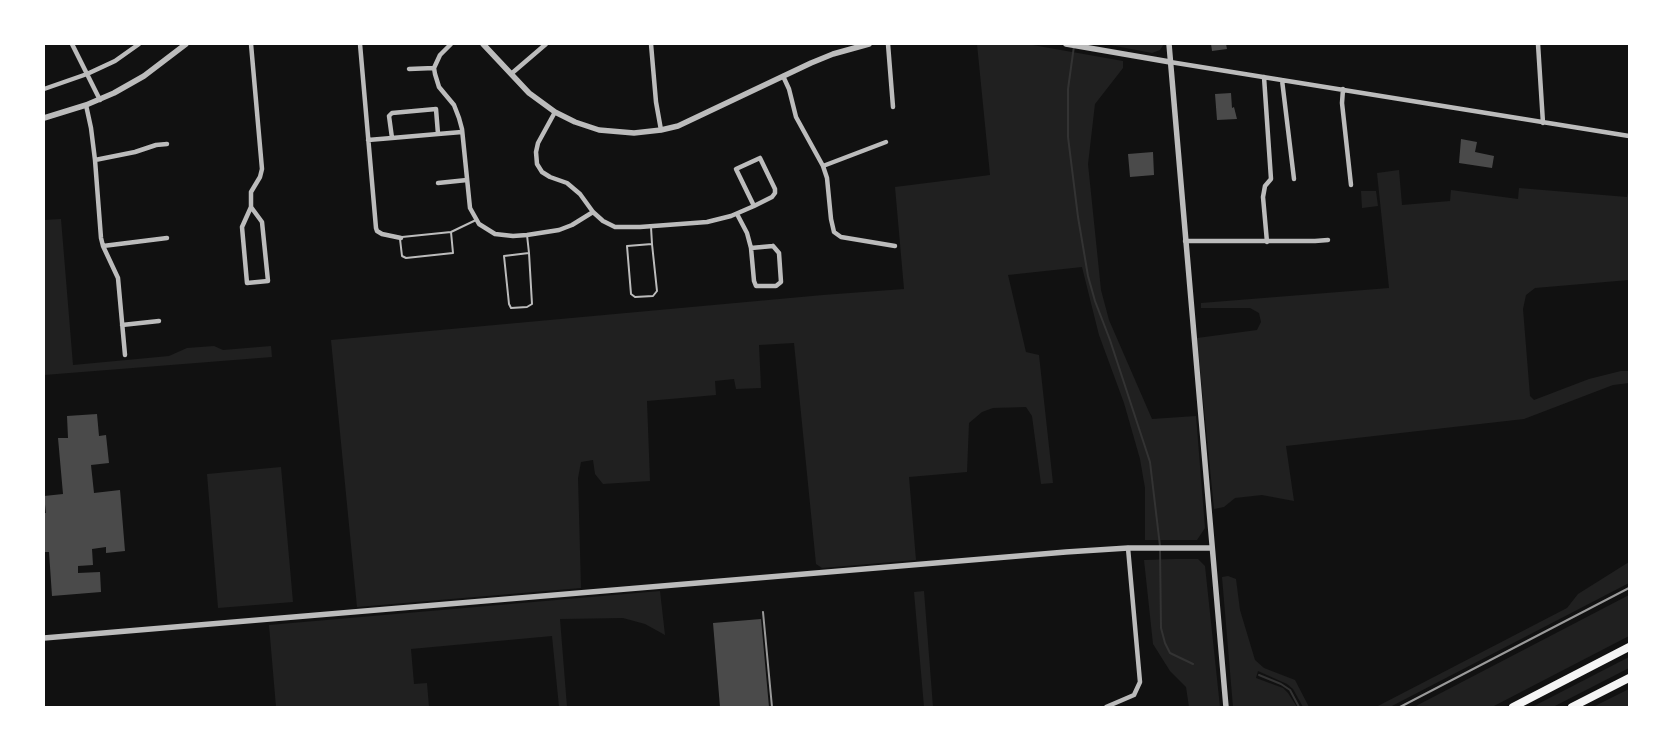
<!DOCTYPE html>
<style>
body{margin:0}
#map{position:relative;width:1673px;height:751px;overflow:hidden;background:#111;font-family:Overpass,sans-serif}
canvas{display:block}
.frame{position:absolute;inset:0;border:45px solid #fff;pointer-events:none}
</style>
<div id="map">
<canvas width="1673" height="751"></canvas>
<div class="frame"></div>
</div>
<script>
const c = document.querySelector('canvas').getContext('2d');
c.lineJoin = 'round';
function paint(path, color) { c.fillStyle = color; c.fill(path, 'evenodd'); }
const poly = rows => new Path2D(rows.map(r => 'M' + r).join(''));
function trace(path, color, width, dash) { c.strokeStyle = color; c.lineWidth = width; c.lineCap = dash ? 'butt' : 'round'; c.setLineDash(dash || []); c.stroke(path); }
const green = poly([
 [977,44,1027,44,1123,61,1123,68,1095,104,1088,164,1101,290,1109,320,1152,419,1196,416,1205,528,1197,540,1145,540,1145,488,1140,459,1124,403,1099,335,1082,267,1008,275,1026,352,1039,355,1053,483,1041,484,1032,416,1026,407,993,408,982,412,969,423,967,472,909,477,916,560,822,568,816,564,794,343,759,345,761,388,736,389,734,379,715,381,716,395,647,401,650,481,603,484,595,474,593,460,581,462,578,478,581,588,357,607,331,340,823,295,904,289,895,187,990,175],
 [1105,44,1164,44,1160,50,1152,53],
 [1399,170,1402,205,1450,201,1451,190,1518,199,1519,188,1627,197,1629,187,1629,280,1535,288,1526,295,1523,309,1530,396,1534,400,1589,379,1621,371,1629,371,1629,383,1613,385,1524,419,1286,446,1294,501,1262,495,1235,498,1224,507,1214,509,1197,338,1257,330,1261,322,1259,313,1250,308,1201,308,1201,303,1389,288,1377,173],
 [1361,191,1376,191,1378,206,1362,208],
 [61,219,73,365,169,356,187,348,214,346,223,350,271,346,272,357,44,375,44,220],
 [281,467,293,602,218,608,207,474],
 [1175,559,1198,559,1205,566,1220,707,1189,707,1186,687,1170,671,1153,644,1144,560],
 [1629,562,1629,583,1390,707,1376,707,1567,608,1578,594],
 [1228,576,1236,579,1240,610,1255,660,1264,668,1295,680,1309,707,1303,707,1293,689,1287,684,1258,671,1256,678,1283,688,1288,693,1297,707,1233,707,1222,577],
 [660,591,665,635,645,624,623,618,560,619,567,707,559,707,552,636,411,649,414,684,427,683,429,707,276,707,269,625],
 [924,591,933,707,924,707,914,592],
 [1629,595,1629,636,1492,707,1414,707],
 [1629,657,1629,668,1553,707,1532,707],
 [1629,689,1629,707,1593,707]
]);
const stream = poly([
 [1074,46,1068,89,1068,137,1078,217,1088,276,1095,301,1110,340,1150,462,1160,546],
 [1160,550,1161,628,1165,643,1170,653,1193,664],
 [1259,675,1281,684,1290,690,1299,707]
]);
const building = poly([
 [1211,44,1226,44,1227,49,1212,51],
 [1231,93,1232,108,1234,107,1237,119,1217,120,1215,94],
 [1461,139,1477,142,1475,152,1494,156,1492,168,1459,163],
 [1153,152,1154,175,1130,177,1128,154],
 [97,414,99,436,106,435,109,463,91,465,94,493,120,490,125,551,106,553,106,547,92,549,93,565,78,566,78,573,100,572,101,592,52,596,49,552,44,552,44,513,46,513,44,496,63,494,58,438,68,438,67,416],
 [761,619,769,707,720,707,713,623]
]);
const service = poly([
 [651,227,652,244],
 [451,232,453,253,406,258,402,256,400,239,402,237,451,232],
 [451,232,476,220],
 [527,235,529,253],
 [652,244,657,291,653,296,635,297,631,294,627,246,652,244],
 [529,253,532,304,527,307,511,308,509,304,504,256,529,253]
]);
const minor = poly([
 [72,44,100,100],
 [251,44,262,169,260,177,251,192,251,207],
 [360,44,376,228,377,231,382,234,401,238],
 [651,44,656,102,661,130],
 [888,44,893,107],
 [1538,44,1543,123],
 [1170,62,1629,136],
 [434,68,435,74,439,87,454,105,459,118,462,129,470,208,479,224,495,234,513,236,527,235,559,230,572,225,593,212],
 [409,69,434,68,440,55,451,44],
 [511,74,546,44],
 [783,76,789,89,796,117,823,166,827,178,831,219,834,232,841,237,895,246],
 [1264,77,1271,179,1265,186,1263,197,1267,242],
 [1282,80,1294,179],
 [44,89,87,74,115,61,139,44],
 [1343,89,1342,103,1351,185],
 [86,105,91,128,95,160,101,238,103,246,118,278,125,355],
 [436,109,438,134,392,138,389,116,392,113,436,109],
 [555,112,538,143,536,152,537,164,542,172,550,177,567,183,580,194,593,212,603,221,615,227,640,227,707,222,731,216,754,206],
 [438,134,462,132],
 [368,140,392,138],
 [760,158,775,189,775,193,772,197,754,206,736,169,760,158],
 [95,160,135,152,156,145,167,144],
 [823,166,886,142],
 [438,183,467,180],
 [251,207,262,222,268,281,247,283,242,227,251,207],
 [737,214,747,233,751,248],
 [1185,241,1315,241,1328,240],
 [103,246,167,238],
 [773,246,779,253,781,282,776,286,756,286,754,281,751,248,773,246],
 [122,325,159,321],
 [1106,707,1134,695,1140,682,1128,548]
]);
const tertiary = poly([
 [483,44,529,93,555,112,575,122,599,130,634,133,661,130,678,126,811,63,833,54,869,44],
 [1066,44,1170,62],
 [1169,44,1226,707],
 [44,118,86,105,114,93,144,76,186,44],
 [44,638,1066,552,1128,548,1212,548]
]);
const motorway = poly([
 [1513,707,1629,647],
 [1572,707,1629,678]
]);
const rail = poly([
 [763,612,772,707],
 [1400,707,1629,588]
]);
paint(green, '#202020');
trace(stream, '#333', 2);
paint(building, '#4a4a4a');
trace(service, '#bcbcbc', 2);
trace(minor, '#bcbcbc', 4.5);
trace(tertiary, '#bcbcbc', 5.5);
trace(motorway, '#f5f5f5', 8);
trace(rail, '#9a9a9a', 2);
</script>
